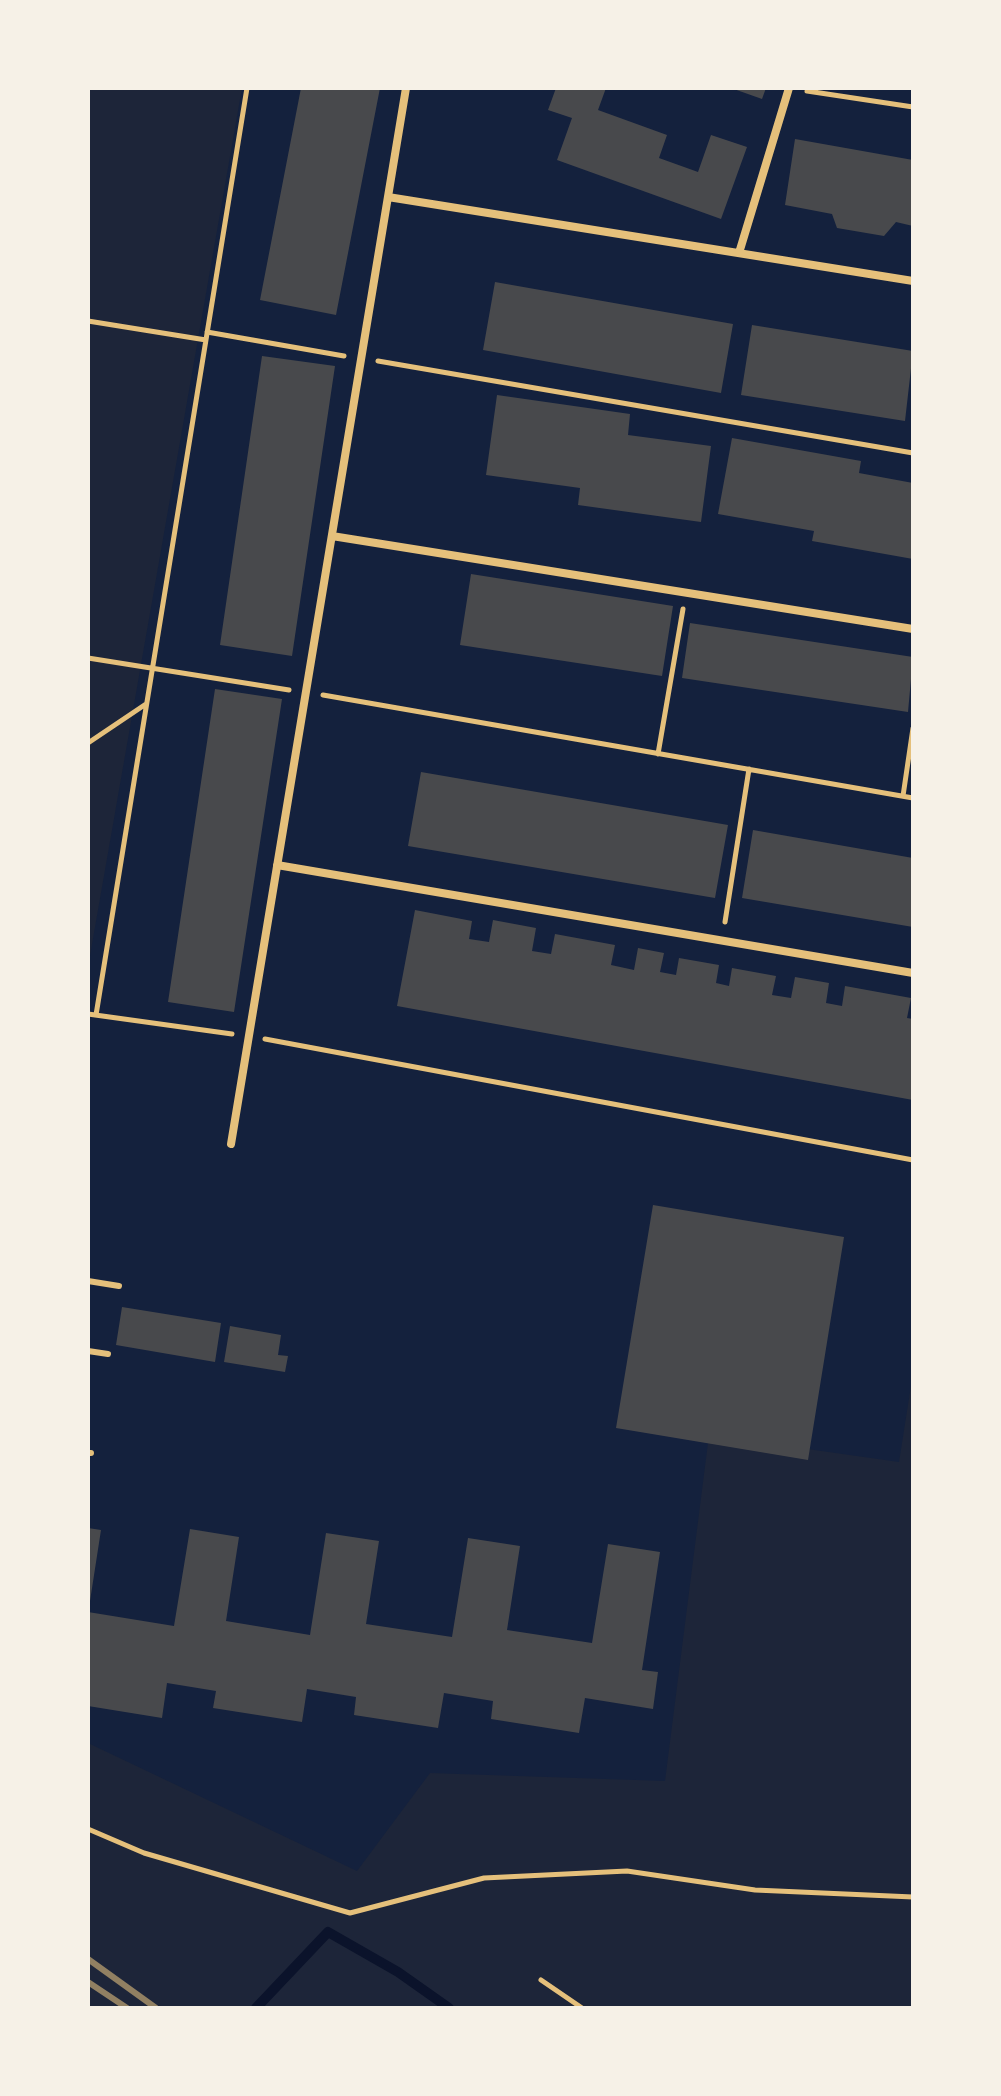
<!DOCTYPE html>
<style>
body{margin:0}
#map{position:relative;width:1001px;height:2096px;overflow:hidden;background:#14213d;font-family:"Source Serif 4",serif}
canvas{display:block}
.frame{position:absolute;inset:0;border:90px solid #f6f1e7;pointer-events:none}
</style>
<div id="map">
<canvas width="1001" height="2096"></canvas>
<div class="frame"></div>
</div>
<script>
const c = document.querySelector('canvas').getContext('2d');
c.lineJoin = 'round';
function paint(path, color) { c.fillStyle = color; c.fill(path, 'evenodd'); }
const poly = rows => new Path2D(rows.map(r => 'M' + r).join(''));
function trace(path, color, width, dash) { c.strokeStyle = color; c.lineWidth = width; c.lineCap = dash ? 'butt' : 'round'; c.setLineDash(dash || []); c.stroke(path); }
const green = poly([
 [88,88,242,88,88,967],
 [913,1373,913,2008,88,2008,88,1743,357,1871,430,1773,665,1781,709,1435,899,1462]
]);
const stream = poly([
 [256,2008,328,1932,398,1972,449,2008]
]);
const building = poly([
 [301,88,380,88,336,315,260,300],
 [556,88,606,88,598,110,667,135,659,158,698,172,711,135,747,147,721,219,557,160,572,118,548,110],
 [731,88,766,88,762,99],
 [795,139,913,160,913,226,896,222,884,236,837,228,832,214,785,205],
 [495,282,733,324,721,393,483,350],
 [752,325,913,351,905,421,741,395],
 [262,356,335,366,292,656,220,645],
 [497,395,630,414,628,435,711,446,701,522,578,505,580,488,486,475],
 [732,438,861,461,859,473,913,483,913,559,812,541,814,531,718,514],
 [471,574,673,606,662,676,460,645],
 [690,623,913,657,908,712,682,678],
 [215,689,282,699,234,1012,168,1002],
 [421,772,728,825,715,898,408,846],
 [753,830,913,858,913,927,742,898],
 [415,910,472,921,469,939,489,942,493,920,536,928,532,951,551,954,555,934,615,945,611,965,634,970,638,948,664,953,660,972,676,975,679,958,719,965,716,983,729,986,732,968,776,976,772,995,791,998,795,977,829,983,826,1003,842,1006,845,986,911,998,907,1018,913,1019,913,1100,397,1006],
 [653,1205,844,1237,808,1460,616,1428],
 [122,1307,221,1323,215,1362,116,1345],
 [230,1326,281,1335,278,1355,288,1356,285,1372,224,1362],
 [88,1528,101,1530,90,1601,88,1601],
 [190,1529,239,1537,226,1621,310,1635,326,1533,379,1541,366,1624,452,1637,468,1538,520,1546,507,1630,592,1643,608,1544,660,1552,642,1670,658,1672,653,1709,585,1698,579,1733,491,1719,493,1701,444,1693,438,1728,354,1715,356,1697,307,1689,302,1722,213,1708,216,1691,167,1683,162,1718,88,1706,88,1612,174,1626]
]);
const path = poly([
 [807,91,913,107],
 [88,321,206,340],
 [207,332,344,356],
 [378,361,913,453],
 [88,658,289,690],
 [323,695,913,798],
 [88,743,146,704],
 [658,754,683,609],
 [903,796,913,728],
 [725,922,749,769],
 [88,1014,232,1034],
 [96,1015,247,88],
 [265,1039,913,1160],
 [88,1829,144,1853,350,1913,484,1878,627,1871,755,1890,913,1897],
 [541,1980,582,2008]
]);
const service = poly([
 [88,1281,119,1286],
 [88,1351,108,1354],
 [88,1453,91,1453]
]);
const minor = poly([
 [388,197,913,281],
 [739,253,789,88],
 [332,536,913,629],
 [277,865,913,973],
 [231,1144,406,88]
]);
const rail = poly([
 [88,1959,156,2008],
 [88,1982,127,2008]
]);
paint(green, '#1d2539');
trace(stream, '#0b132b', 10);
paint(building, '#48494c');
trace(path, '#e5c07b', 5);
trace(service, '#e5c07b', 6);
trace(minor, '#e5c07b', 8);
trace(rail, '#918062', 6);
</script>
